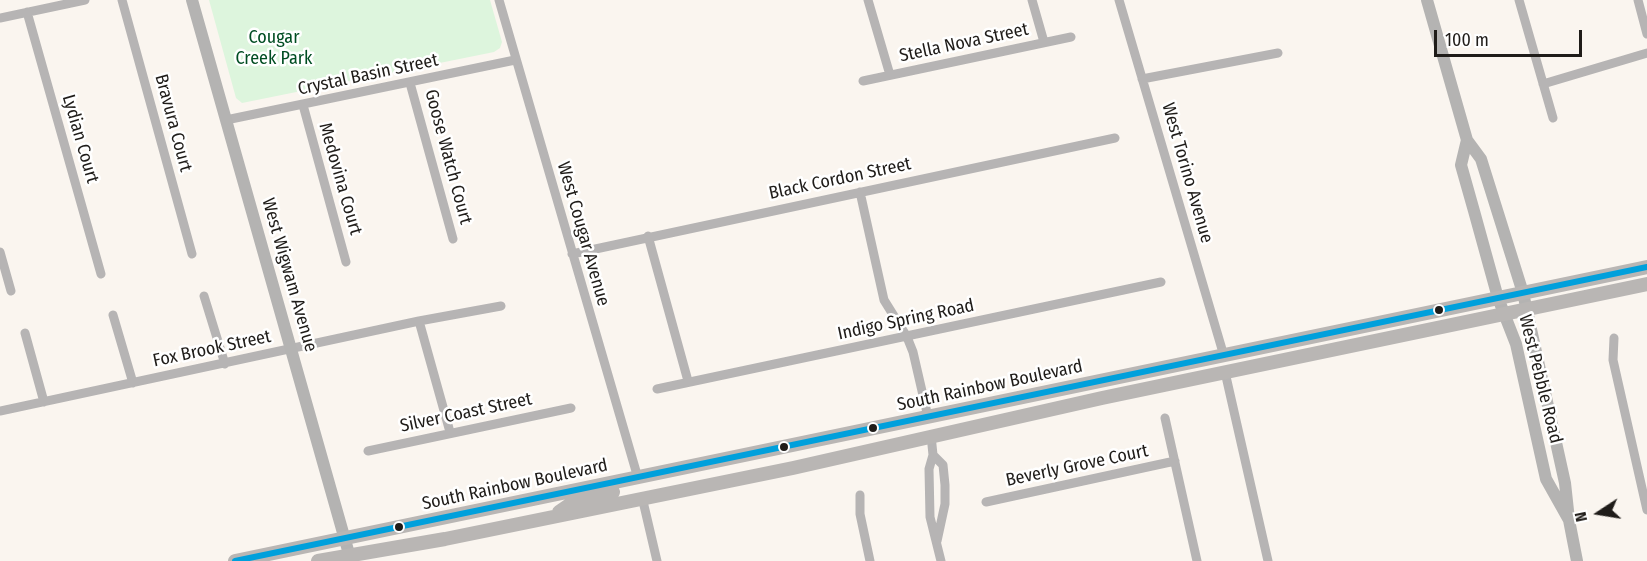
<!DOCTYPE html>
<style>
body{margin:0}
#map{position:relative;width:1647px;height:561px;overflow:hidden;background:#faf5ef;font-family:"Fira Sans Condensed",sans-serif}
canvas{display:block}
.north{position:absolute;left:1569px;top:483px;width:60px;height:60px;-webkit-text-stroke:4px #fff;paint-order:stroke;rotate:258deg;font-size:16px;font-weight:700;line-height:24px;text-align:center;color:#1f1c19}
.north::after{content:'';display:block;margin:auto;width:21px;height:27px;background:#1f1c19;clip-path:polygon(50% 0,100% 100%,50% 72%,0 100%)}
.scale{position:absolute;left:1434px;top:30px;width:148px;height:27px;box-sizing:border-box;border:3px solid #1f1c19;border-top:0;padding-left:8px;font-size:18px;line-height:21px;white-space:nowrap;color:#1f1c19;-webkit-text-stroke:4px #fff;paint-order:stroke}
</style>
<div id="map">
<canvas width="1647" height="561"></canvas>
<div class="north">N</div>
<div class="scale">100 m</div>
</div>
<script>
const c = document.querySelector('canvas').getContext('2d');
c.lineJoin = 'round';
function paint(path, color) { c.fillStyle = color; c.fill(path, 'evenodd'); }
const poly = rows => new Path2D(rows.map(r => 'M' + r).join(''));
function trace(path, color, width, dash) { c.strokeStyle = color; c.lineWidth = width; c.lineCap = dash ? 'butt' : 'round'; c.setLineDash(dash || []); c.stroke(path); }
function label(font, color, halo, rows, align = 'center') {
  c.font = font + ' "Fira Sans Condensed",sans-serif'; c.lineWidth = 5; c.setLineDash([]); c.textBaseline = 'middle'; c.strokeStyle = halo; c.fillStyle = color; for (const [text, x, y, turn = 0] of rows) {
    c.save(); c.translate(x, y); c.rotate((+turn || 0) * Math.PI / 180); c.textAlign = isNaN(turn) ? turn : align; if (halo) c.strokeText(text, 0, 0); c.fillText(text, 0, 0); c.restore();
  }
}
const green = poly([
 [209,0,490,0,502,42,500,48,494,52,242,103,236,98]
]);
const street = poly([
 [122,0,192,254],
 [499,0,638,478],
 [868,0,890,75],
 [1032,0,1044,42],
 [1119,0,1224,356],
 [1519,0,1553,118],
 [1638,0,1647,34],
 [27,12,101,274],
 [0,18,85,0],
 [1142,79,1278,53],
 [863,81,1071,37],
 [410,83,453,239],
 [1543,84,1647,53],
 [303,105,346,262],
 [226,120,515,60],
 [860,192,884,300,907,337,913,352,928,417],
 [648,236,688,381],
 [0,252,11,291],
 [572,254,1115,138],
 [204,296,225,364],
 [113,315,133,383],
 [419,321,450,432],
 [25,333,44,402],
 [1614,338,1613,360,1647,510],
 [1225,372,1268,561],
 [657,389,1161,282],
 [0,411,419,321,501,306],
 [1165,418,1197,561],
 [931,435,933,455,929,469,930,517,941,561],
 [368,451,571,408],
 [933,455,943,465,945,485,945,504,937,541],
 [860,495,860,514,870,561],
 [642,497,657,561],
 [986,502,1175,461]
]);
const secondary = poly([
 [192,0,351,561],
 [1427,0,1467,140],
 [1569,520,1546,479,1516,344,1498,298,1474,211,1461,165,1467,140,1481,159,1523,293,1565,483,1569,520,1577,561]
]);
const primary = poly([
 [559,512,575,501,613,492],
 [235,561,1647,267],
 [318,561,445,539,793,468,1102,398,1647,284]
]);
const bus1 = poly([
 [235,561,1647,267]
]);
const markers = [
 [1439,310,5,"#1f1c19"],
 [873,428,5,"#1f1c19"],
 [784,447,5,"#1f1c19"],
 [399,527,5,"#1f1c19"]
];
const parkNames = [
 ["Cougar",274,38],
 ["Creek Park",274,59]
];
const streetNames = [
 ["Stella Nova Street",964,43,-12],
 ["Crystal Basin Street",368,75,-12],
 ["Bravura Court",173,123,75],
 ["Lydian Court",80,139,74],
 ["Goose Watch Court",448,157,75],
 ["West Torino Avenue",1187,173,74],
 ["Medovina Court",340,179,74],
 ["Black Cordon Street",840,179,-12],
 ["West Cougar Avenue",583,234,74],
 ["West Wigwam Avenue",289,275,74],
 ["Indigo Spring Road",906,320,-12],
 ["Fox Brook Street",212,349,-12],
 ["West Pebble Road",1540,379,76],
 ["South Rainbow Boulevard",990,386,-12],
 ["Silver Coast Street",466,413,-12],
 ["Beverly Grove Court",1077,466,-12],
 ["South Rainbow Boulevard",515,485,-12]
];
paint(green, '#ddf5dd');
trace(street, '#b6b4b4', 9);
trace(secondary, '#b4b3b2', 12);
trace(primary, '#b9b6b4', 14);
trace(bus1, '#00a0dc', 6);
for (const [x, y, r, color] of markers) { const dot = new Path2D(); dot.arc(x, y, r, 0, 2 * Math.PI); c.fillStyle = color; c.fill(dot); trace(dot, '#fff', 2); }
label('18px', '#004d22', '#fff', parkNames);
label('18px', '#1f1c19', '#fff', streetNames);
</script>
